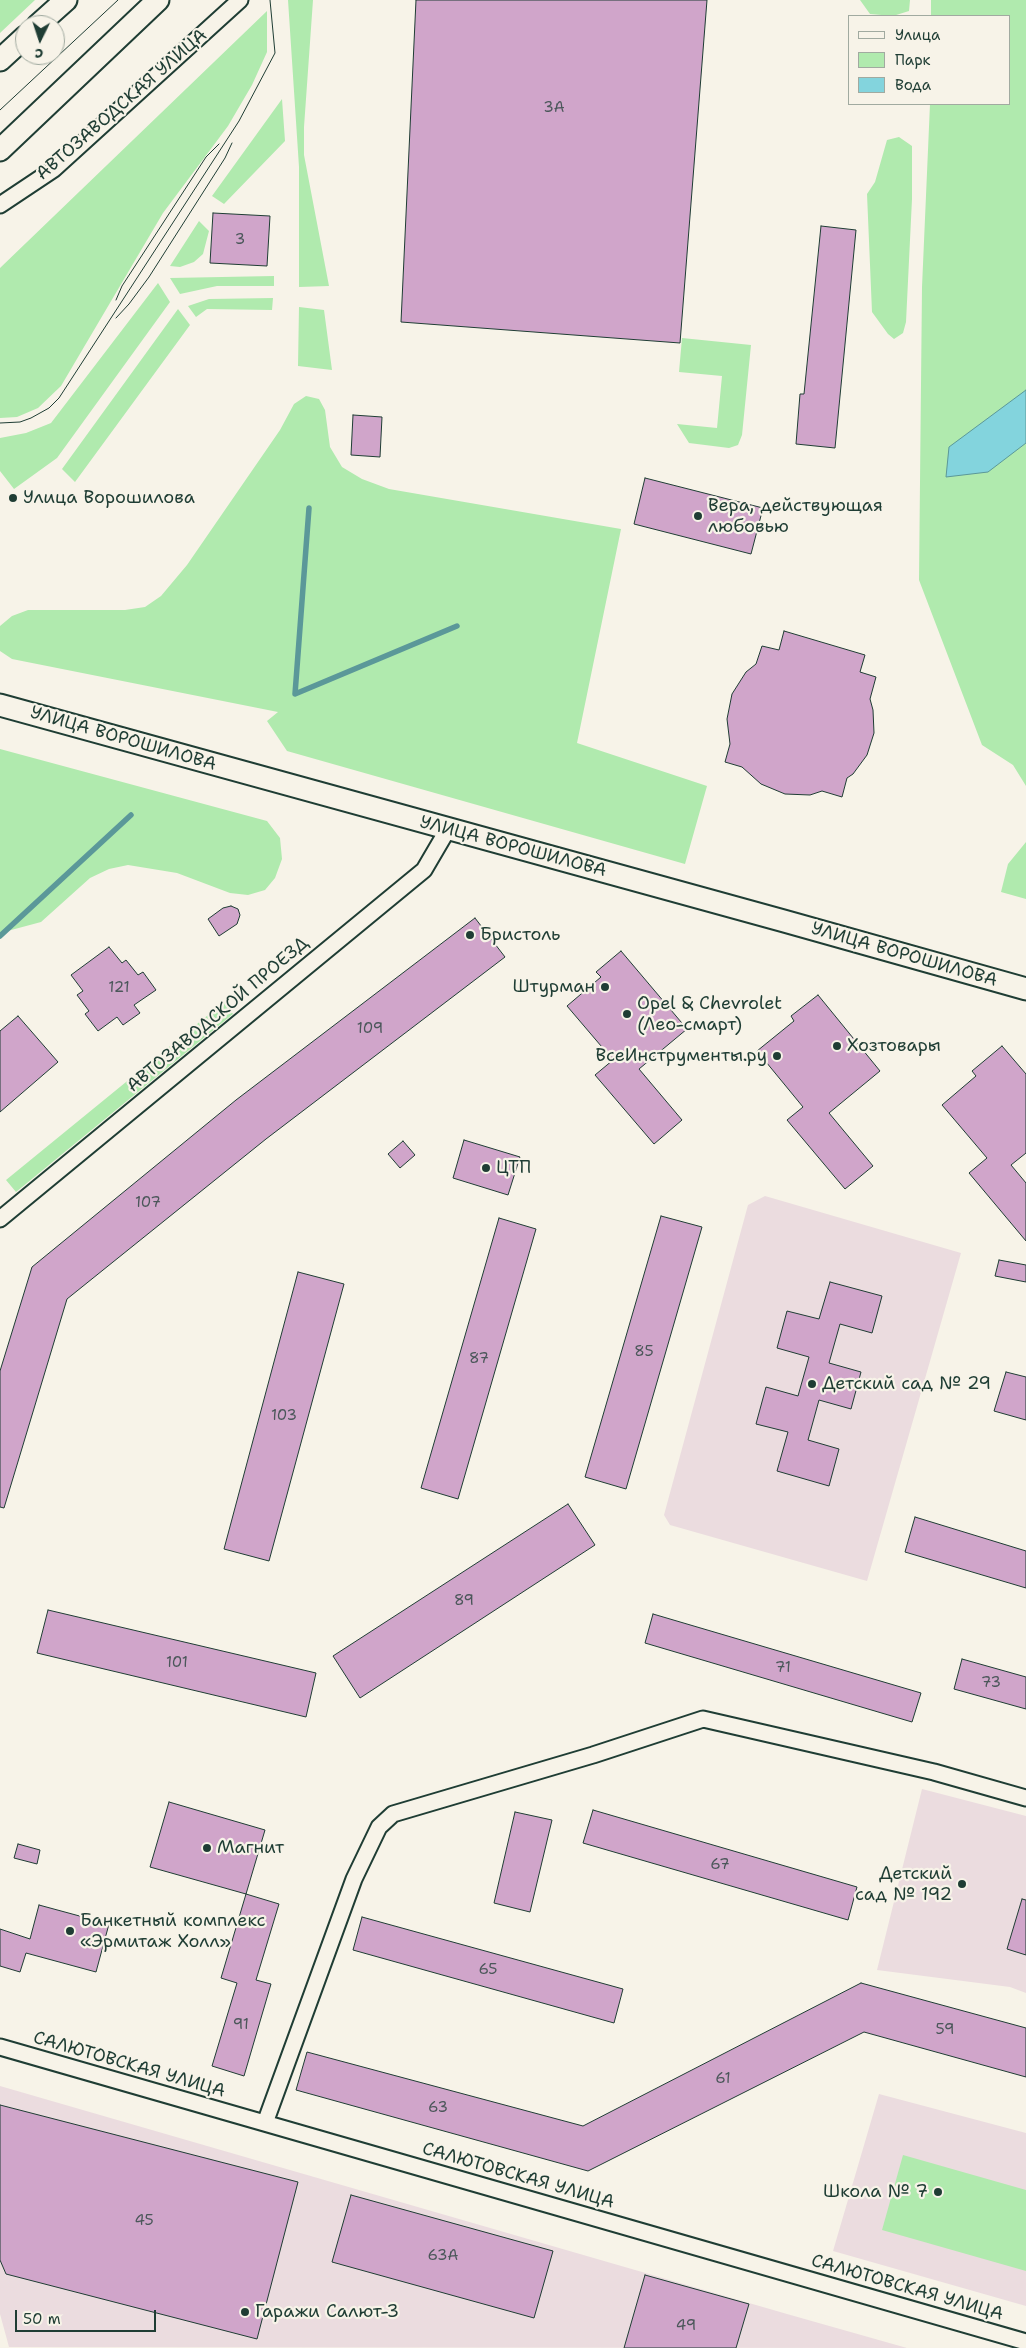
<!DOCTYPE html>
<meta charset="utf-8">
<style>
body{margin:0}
#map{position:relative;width:1026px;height:2348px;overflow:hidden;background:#f7f3e8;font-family:"Shantell Sans",sans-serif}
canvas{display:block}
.legend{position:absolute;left:848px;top:15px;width:162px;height:90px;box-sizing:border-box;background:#f7f3e8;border:1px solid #a1aaa0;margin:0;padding:6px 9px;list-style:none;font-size:15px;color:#1f3d34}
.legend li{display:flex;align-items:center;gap:10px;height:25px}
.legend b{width:25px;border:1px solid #a1aaa0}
.north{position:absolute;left:15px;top:15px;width:50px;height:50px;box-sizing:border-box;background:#f7f3e8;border:1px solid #a1aaa0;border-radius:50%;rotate:184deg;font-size:14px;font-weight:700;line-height:20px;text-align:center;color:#1f3d34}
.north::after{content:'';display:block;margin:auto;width:18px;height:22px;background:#1f3d34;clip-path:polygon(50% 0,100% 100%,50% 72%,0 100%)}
.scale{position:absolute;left:15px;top:2310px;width:141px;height:22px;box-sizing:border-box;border:2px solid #1f3d34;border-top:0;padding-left:6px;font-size:15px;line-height:18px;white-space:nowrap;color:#1f3d34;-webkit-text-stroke:4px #f7f3e8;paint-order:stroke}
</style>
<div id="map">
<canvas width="1026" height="2348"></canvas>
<ul class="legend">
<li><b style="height:6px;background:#f7f3e8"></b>Улица</li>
<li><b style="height:14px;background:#b0eaae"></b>Парк</li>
<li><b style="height:14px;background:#83d4dd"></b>Вода</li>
</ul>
<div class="north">С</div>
<div class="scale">50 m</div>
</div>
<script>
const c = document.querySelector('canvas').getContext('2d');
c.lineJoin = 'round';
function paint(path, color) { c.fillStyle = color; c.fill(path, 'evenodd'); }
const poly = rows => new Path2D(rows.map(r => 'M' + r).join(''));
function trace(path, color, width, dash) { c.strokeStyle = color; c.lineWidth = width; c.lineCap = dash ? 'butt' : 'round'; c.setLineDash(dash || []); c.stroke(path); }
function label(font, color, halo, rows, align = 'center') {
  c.font = font + ' "Shantell Sans",sans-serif'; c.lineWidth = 4.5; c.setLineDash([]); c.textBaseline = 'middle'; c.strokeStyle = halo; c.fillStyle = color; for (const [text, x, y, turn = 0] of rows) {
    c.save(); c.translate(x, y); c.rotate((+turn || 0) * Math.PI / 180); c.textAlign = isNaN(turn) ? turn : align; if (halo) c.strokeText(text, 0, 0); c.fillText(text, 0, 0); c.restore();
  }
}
const built = poly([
 [765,1196,961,1253,867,1581,670,1525,664,1515,748,1205],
 [922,1789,1026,1816,1026,1993,1010,1987,877,1970],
 [0,2086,787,2314,907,2348,9,2347,0,2314],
 [879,2094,1026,2133,1026,2306,833,2251]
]);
const green = poly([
 [0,0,35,0,0,33],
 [288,0,313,0,304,127,304,155,329,286,299,287,299,167],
 [860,0,910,0,909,11,893,16,870,14],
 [931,0,1026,0,1026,786,1013,765,982,745,919,580,922,287,930,104,1010,104,1010,16,931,16],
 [267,11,267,52,252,85,228,126,163,213,61,386,38,408,17,417,0,418,0,268],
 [282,99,285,141,224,204,212,196],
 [899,137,912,146,912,199,906,322,903,333,894,339,888,334,872,312,867,194,875,182,887,140],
 [199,221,209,231,203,254,194,262,180,267,170,266],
 [274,276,274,286,217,286,180,294,170,278],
 [158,283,170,302,57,458,14,489,0,471,0,438,26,433,51,423],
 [273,298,272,310,207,309,196,317,188,306,209,299],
 [299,307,324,310,332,370,298,366],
 [178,309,190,325,75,482,62,469],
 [682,338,751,345,742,435,738,445,729,448,689,443,677,424,717,428,722,376,679,372],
 [306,396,319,399,325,410,330,447,342,467,362,479,389,489,621,529,577,743,707,786,685,864,287,751,267,721,278,712,12,659,0,651,0,626,12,616,28,610,125,610,145,607,161,596,187,565,280,430,294,404],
 [0,749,267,821,280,838,282,859,275,878,265,890,248,895,230,893,177,873,128,865,109,869,90,878,41,922,0,933],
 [1026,842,1026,899,1001,892,1008,864],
 [224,1002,233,1014,16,1192,6,1180],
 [903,2155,1026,2190,1026,2271,882,2230]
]);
const water = poly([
 [1026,390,1026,443,988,472,946,477,949,447,1026,390]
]);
const stream = poly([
 [309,508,295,694,457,626],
 [0,936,131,815]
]);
const building = poly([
 [416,0,707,0,680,343,401,322,416,0],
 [213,213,270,216,267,266,210,263,213,213],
 [821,226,856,230,835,448,796,444,800,394,804,394,821,226],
 [353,415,382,417,380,457,351,455,353,415],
 [645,478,763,508,751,554,634,524,645,478],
 [784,631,865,655,860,672,876,677,870,699,873,710,874,733,867,755,853,774,847,778,842,797,822,791,810,795,785,794,761,784,742,767,725,762,730,744,727,719,732,694,746,672,756,664,762,646,779,650,784,631],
 [231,906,238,909,240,915,237,924,219,936,208,919,223,908,231,906],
 [475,918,505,957,266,1139,67,1299,4,1508,0,1507,0,1371,32,1267,236,1100,475,918],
 [109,947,122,963,126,960,138,975,143,972,156,990,134,1005,140,1013,123,1025,117,1017,98,1031,85,1014,89,1011,77,995,83,991,71,975,109,947],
 [621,951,687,1029,639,1069,682,1120,654,1144,595,1075,613,1060,567,1006,601,977,596,972,621,951],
 [818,995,880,1071,829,1113,873,1166,845,1189,787,1120,803,1107,757,1051,794,1021,791,1016,818,995],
 [18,1016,58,1062,0,1112,0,1031,18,1016],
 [1002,1046,1026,1074,1026,1153,1011,1165,1026,1183,1026,1241,969,1173,987,1158,942,1105,976,1076,972,1071,1002,1046],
 [464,1140,520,1157,508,1195,453,1178,464,1140],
 [403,1141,415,1155,400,1168,388,1154,403,1141],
 [661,1216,702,1227,626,1489,585,1477,661,1216],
 [499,1218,536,1229,458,1499,421,1488,499,1218],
 [999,1260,1026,1265,1026,1282,995,1276,999,1260],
 [298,1272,344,1284,269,1561,224,1549,298,1272],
 [830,1282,882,1296,872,1333,840,1324,829,1363,861,1372,851,1409,819,1400,808,1440,839,1449,829,1486,777,1471,788,1432,756,1424,766,1387,798,1396,809,1357,777,1348,787,1311,819,1319,830,1282],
 [1006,1372,1026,1377,1026,1420,994,1411,1006,1372],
 [568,1504,595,1545,360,1698,333,1656,568,1504],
 [915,1517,1026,1551,1026,1588,905,1552,915,1517],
 [48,1610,316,1673,306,1717,37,1653,48,1610],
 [653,1614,921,1693,912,1722,645,1643,653,1614],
 [962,1659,1026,1677,1026,1709,954,1689,962,1659],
 [169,1802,265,1830,246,1894,150,1867,169,1802],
 [593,1810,857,1887,848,1920,583,1843,593,1810],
 [515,1812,552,1820,530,1912,494,1903,515,1812],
 [18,1844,40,1850,37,1864,14,1858,18,1844],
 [246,1894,279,1904,256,1980,271,1984,244,2076,212,2066,237,1983,221,1978,246,1894],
 [1022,1899,1026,1900,1026,1955,1007,1949,1022,1899],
 [39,1905,109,1924,96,1972,26,1953,20,1972,0,1966,0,1929,30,1939,39,1905],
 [362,1917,623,1989,614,2023,353,1950,362,1917],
 [861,1983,1026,2028,1026,2077,864,2032,588,2171,296,2090,307,2052,583,2126,861,1983],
 [0,2105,298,2182,257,2339,6,2274,0,2260,0,2105],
 [351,2195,553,2251,534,2318,332,2262,351,2195],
 [645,2275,749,2304,736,2348,624,2348,645,2275]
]);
const minor = poly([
 [0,205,54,169,240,0],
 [0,1219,424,870,448,829],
 [0,2047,1026,2342],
 [265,2123,354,1879,379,1827,393,1814,593,1755,703,1719,934,1772,1026,1798]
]);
const secondary = poly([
 [38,25,66,0],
 [0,60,25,37],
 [0,150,158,0],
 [0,705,784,921,1026,989]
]);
const tram = poly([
 [0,110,118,0],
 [116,300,122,286,206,157,219,144],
 [116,318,129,304,149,277,225,158,232,143],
 [0,423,20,422,31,418,49,408,59,398,239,121,275,53,270,0]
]);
const markers = [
 [13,498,5,"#1f3d34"],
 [698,516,5,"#1f3d34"],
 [470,935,5,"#1f3d34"],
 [605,987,5,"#1f3d34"],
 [627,1014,5,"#1f3d34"],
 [837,1046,5,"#1f3d34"],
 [777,1056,5,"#1f3d34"],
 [486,1168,5,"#1f3d34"],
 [812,1384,5,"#1f3d34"],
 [207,1848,5,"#1f3d34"],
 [962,1884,5,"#1f3d34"],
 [70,1931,5,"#1f3d34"],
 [938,2192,5,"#1f3d34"],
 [245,2312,5,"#1f3d34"]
];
const numberNames = [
 ["3А",554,108],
 ["3",240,240],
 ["121",119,988],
 ["109",370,1029],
 ["107",148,1203],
 ["85",644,1352],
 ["87",479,1359],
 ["103",284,1416],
 ["89",464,1601],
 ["101",177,1663],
 ["71",783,1668],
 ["73",991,1683],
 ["67",720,1865],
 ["65",488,1970],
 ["91",241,2025],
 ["59",945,2030],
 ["61",723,2079],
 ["63",438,2108],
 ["45",144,2221],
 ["63А",443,2256],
 ["49",686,2326]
];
const streetNames = [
 ["АВТОЗАВОДСКАЯ УЛИЦА",122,105,-41],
 ["УЛИЦА ВОРОШИЛОВА",123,739,16],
 ["УЛИЦА ВОРОШИЛОВА",513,847,15],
 ["УЛИЦА ВОРОШИЛОВА",904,955,16],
 ["АВТОЗАВОДСКОЙ ПРОЕЗД",218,1015,-40],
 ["САЛЮТОВСКАЯ УЛИЦА",129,2065,16],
 ["САЛЮТОВСКАЯ УЛИЦА",518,2176,16],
 ["САЛЮТОВСКАЯ УЛИЦА",907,2288,16]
];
const poiNames = [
 ["Улица Ворошилова",23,498],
 ["Вера, действующая",708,506],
 ["любовью",708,527],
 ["Бристоль",480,935],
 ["Штурман",595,987,"right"],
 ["Opel & Chevrolet",637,1004],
 ["(Лео-смарт)",637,1025],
 ["Хозтовары",847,1046],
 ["ВсеИнструменты.ру",767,1056,"right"],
 ["ЦТП",496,1168],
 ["Детский сад № 29",822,1384],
 ["Магнит",217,1848],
 ["Детский",952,1874,"right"],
 ["сад № 192",952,1895,"right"],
 ["Банкетный комплекс",80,1921],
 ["«Эрмитаж Холл»",80,1942],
 ["Школа № 7",928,2192,"right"],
 ["Гаражи Салют-3",255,2312]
];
paint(built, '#ebdcdf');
paint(green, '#b0eaae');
paint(water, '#83d4dd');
trace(water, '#5b9899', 1);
trace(stream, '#5b9899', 5.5);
paint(building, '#d0a5ca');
trace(building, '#1f3d34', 1);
trace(minor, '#1f3d34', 19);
trace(secondary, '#1f3d34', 25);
trace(minor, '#f7f3e8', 15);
trace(secondary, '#f7f3e8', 21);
trace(tram, '#1f3d34', 1);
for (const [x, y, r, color] of markers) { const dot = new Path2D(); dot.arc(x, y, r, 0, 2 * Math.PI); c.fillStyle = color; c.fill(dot); trace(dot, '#f7f3e8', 2); }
label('15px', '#4b575a', null, numberNames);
label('18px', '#1f3d34', '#f7f3e8', streetNames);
label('18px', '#1f3d34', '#f7f3e8', poiNames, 'left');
</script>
